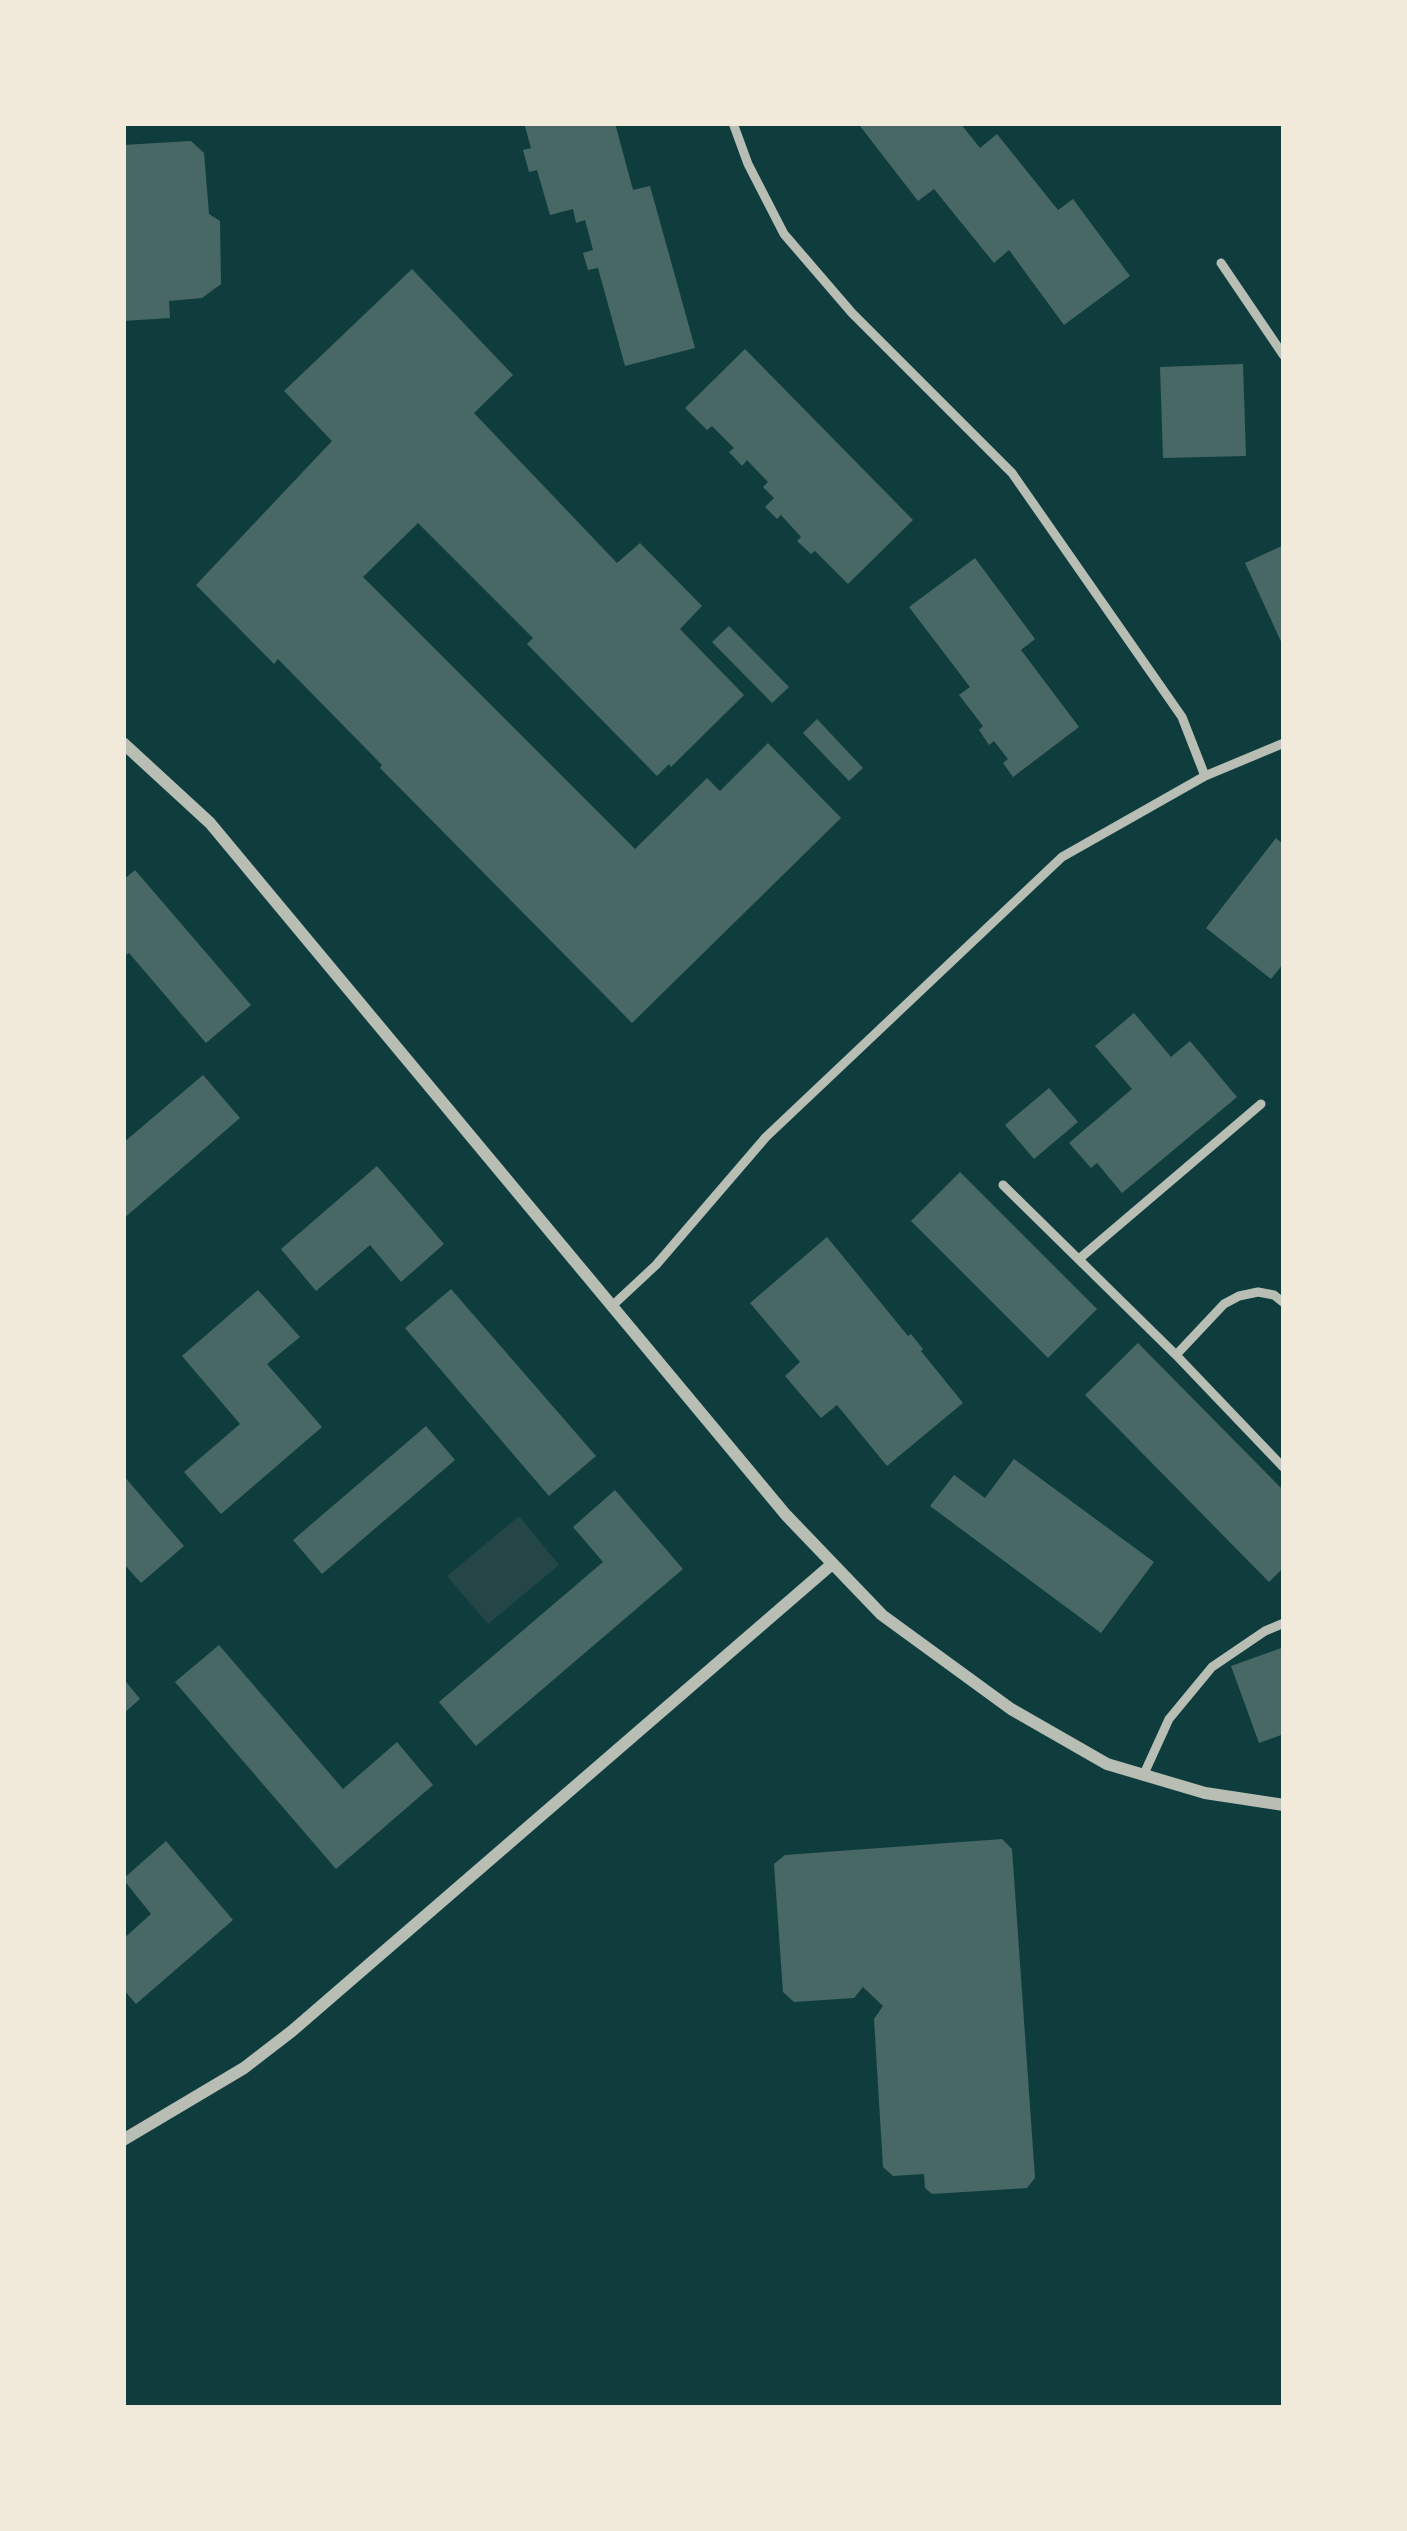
<!DOCTYPE html>
<style>
body{margin:0}
#map{position:relative;width:1407px;height:2531px;overflow:hidden;background:#0f3d3e;font-family:"Asap Condensed",sans-serif}
canvas{display:block}
.frame{position:absolute;inset:0;border:126px solid #f1e9da;pointer-events:none}
</style>
<div id="map">
<canvas width="1407" height="2531"></canvas>
<div class="frame"></div>
</div>
<script>
const c = document.querySelector('canvas').getContext('2d');
c.lineJoin = 'round';
function paint(path, color) { c.fillStyle = color; c.fill(path, 'evenodd'); }
const poly = rows => new Path2D(rows.map(r => 'M' + r).join(''));
function trace(path, color, width, dash) { c.strokeStyle = color; c.lineWidth = width; c.lineCap = dash ? 'butt' : 'round'; c.setLineDash(dash || []); c.stroke(path); }
const green = poly([
 [519,1516,559,1565,488,1624,447,1576]
]);
const building = poly([
 [524,123,615,123,633,190,650,186,695,348,625,366,598,268,588,270,583,253,593,250,585,220,576,223,573,209,550,215,537,170,529,172,523,150,531,148],
 [863,123,960,123,980,148,997,134,1058,210,1073,199,1130,276,1064,325,1009,250,994,263,934,189,918,201,860,126],
 [191,141,204,153,209,214,220,221,221,284,202,298,169,301,170,318,123,321,123,145],
 [412,269,513,375,474,413,617,563,640,543,702,606,680,629,744,695,671,767,669,764,657,776,527,644,533,638,418,523,363,577,635,849,707,778,720,791,768,743,841,818,632,1023,380,768,382,765,278,659,274,664,196,585,332,441,284,391],
 [745,349,913,520,848,584,815,551,811,554,797,541,801,537,781,515,777,519,765,507,774,498,763,487,768,482,747,460,742,466,729,452,734,448,712,426,707,430,685,408],
 [1243,364,1246,456,1163,458,1160,367],
 [1284,545,1284,648,1245,563],
 [975,558,1035,639,1021,650,1079,727,1013,777,1003,763,1008,759,994,741,989,745,979,730,983,726,959,695,970,687,909,607],
 [729,626,789,687,772,703,712,642],
 [817,719,863,768,849,781,803,733],
 [1276,838,1284,845,1284,963,1271,979,1206,928],
 [135,870,251,1005,206,1043,129,953,123,957,123,880],
 [1134,1013,1171,1057,1190,1041,1237,1097,1122,1193,1097,1163,1091,1168,1069,1143,1132,1089,1095,1046],
 [203,1075,240,1118,123,1219,123,1143],
 [1049,1088,1078,1122,1034,1159,1005,1125],
 [377,1166,444,1244,401,1282,370,1245,316,1291,281,1249],
 [960,1172,1097,1309,1048,1358,911,1221],
 [827,1237,908,1336,911,1334,923,1349,921,1351,963,1403,887,1466,837,1405,821,1418,785,1376,800,1362,750,1303],
 [451,1289,596,1456,549,1496,405,1328],
 [258,1290,300,1337,267,1364,322,1427,221,1514,184,1472,240,1424,182,1356],
 [1138,1343,1284,1491,1284,1567,1269,1582,1085,1395],
 [426,1426,455,1460,322,1574,293,1540],
 [1014,1459,1154,1562,1101,1633,930,1506,954,1475,985,1498],
 [123,1475,184,1546,141,1583,123,1563],
 [615,1490,683,1569,476,1746,439,1702,603,1562,573,1527],
 [219,1645,343,1789,397,1742,433,1785,336,1869,175,1682],
 [1284,1647,1284,1734,1259,1743,1231,1666],
 [123,1678,140,1699,123,1714],
 [1002,1839,1012,1849,1035,2178,1027,2188,932,2194,925,2188,924,2174,893,2176,883,2167,874,2019,883,2006,863,1987,854,1998,794,2002,783,1992,774,1864,785,1855],
 [166,1841,233,1920,136,2004,123,1989,123,1939,151,1914,123,1879]
]);
const service = poly([
 [733,123,748,164,784,234,852,313,1012,473,1182,717,1205,776],
 [1221,263,1284,356],
 [1003,1185,1176,1355],
 [1079,1259,1261,1104],
 [1284,1303,1274,1295,1258,1292,1239,1296,1224,1304,1176,1355,1284,1468],
 [612,1306,656,1265,766,1137,1062,857,1205,776,1284,743],
 [1143,1776,1169,1719,1212,1667,1265,1631,1284,1623]
]);
const minor = poly([
 [123,743,210,823,786,1515,882,1615,1011,1709,1107,1764,1205,1793,1284,1805],
 [123,2140,244,2068,292,2031,831,1565]
]);
paint(green, '#244646');
paint(building, '#486865');
trace(service, '#b8beb3', 9);
trace(minor, '#b8beb3', 12);
</script>
